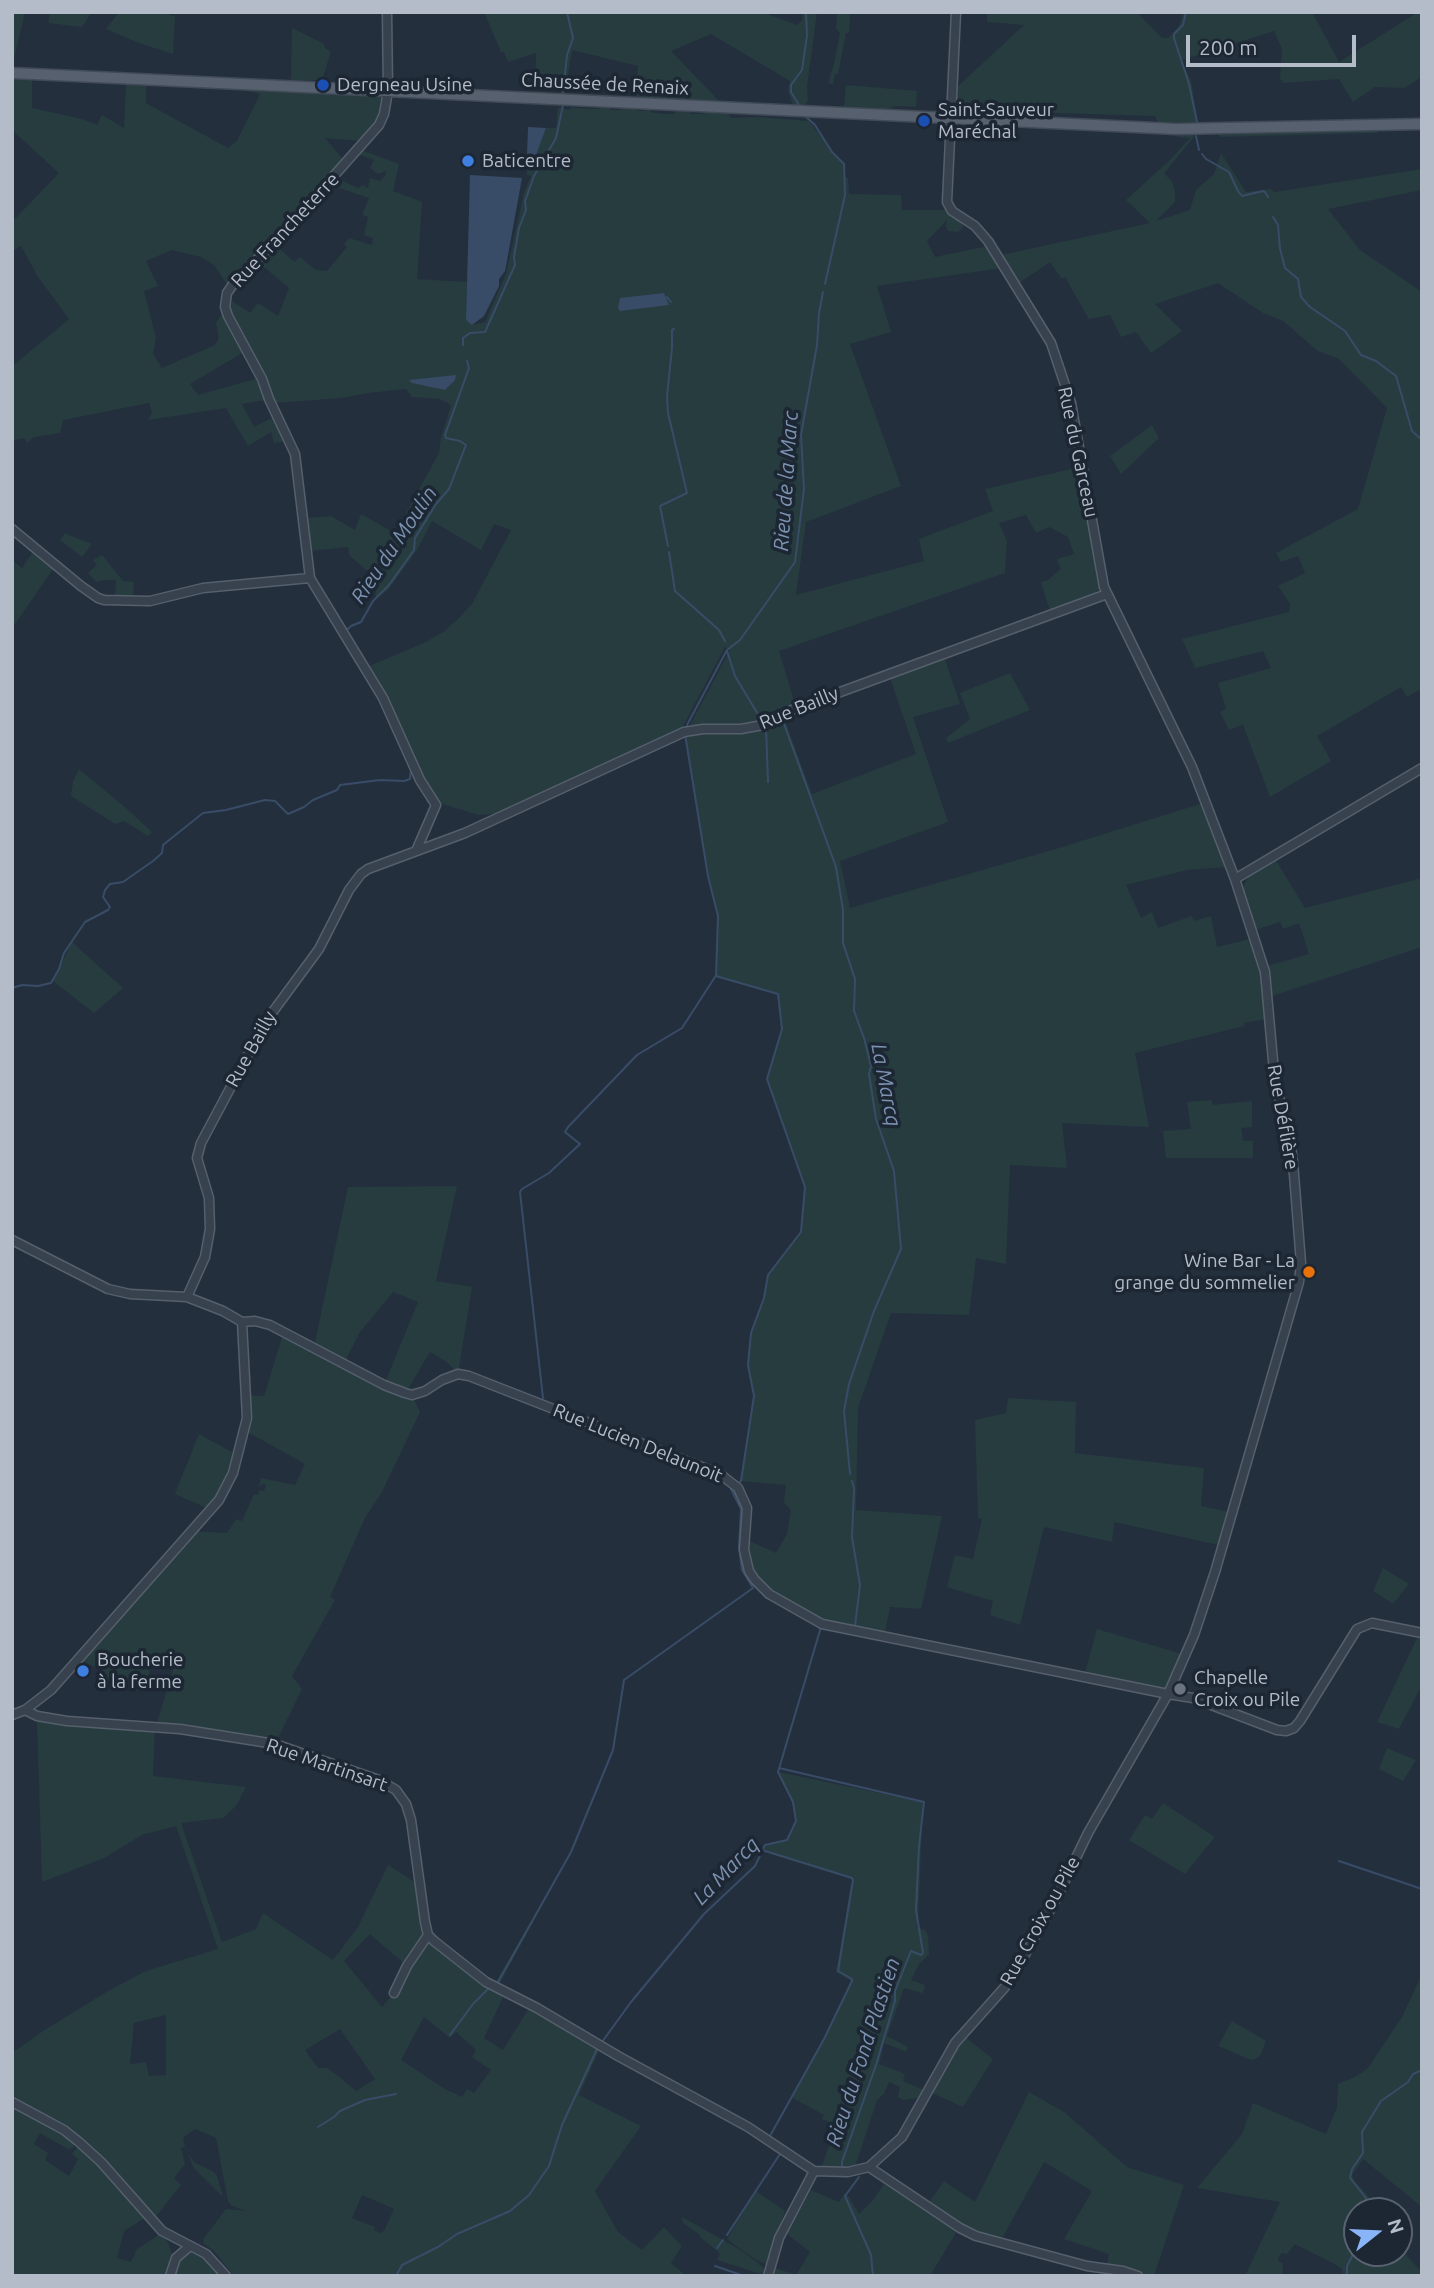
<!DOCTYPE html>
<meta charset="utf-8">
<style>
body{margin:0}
#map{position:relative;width:1434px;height:2288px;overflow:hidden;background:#242f3e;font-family:Ubuntu,sans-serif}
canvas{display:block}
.frame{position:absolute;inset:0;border:14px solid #b4bcc9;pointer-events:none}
.north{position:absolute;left:1343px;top:2197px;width:70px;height:70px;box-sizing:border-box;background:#1d2633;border:2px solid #59626f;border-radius:50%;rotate:72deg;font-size:19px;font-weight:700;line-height:28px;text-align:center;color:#b4bcc9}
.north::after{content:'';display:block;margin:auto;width:24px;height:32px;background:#8ab4f8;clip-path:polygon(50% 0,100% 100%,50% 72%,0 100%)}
.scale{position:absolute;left:1186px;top:35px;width:170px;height:32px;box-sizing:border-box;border:4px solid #b4bcc9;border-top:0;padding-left:9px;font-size:21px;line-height:24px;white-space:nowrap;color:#b4bcc9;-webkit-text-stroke:5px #1d2633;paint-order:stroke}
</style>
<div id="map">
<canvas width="1434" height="2288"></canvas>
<div class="frame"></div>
<div class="north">N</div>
<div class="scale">200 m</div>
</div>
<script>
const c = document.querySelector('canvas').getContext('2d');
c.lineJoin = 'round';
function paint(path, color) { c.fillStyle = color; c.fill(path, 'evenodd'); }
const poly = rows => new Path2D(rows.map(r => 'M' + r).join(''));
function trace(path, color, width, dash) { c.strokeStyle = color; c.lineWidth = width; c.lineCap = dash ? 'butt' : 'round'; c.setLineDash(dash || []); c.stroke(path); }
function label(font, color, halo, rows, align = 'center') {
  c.font = font + ' Ubuntu,sans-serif'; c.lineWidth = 7; c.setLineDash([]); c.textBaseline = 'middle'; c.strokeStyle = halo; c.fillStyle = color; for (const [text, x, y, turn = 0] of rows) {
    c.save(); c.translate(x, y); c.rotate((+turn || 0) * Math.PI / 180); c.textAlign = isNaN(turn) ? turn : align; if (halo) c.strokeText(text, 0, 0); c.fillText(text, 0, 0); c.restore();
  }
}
const green = poly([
 [12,12,25,12,12,68],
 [50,12,92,12,82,27,48,23],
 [119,12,164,12,175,17,173,54,136,42,106,29],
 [484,12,762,12,797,25,802,21,803,12,817,12,807,86,808,101,803,106,793,106,788,90,790,81,711,34,671,51,720,102,636,98,638,66,572,50,565,95,561,95,561,91,535,90,536,53,508,62,504,52,501,52],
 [837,12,850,12,849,33,846,33,838,74,835,74,833,84,828,83,834,64,840,33,836,29],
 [987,12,1137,12,1162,38,1168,38,1179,26,1184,12,1312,12,1339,62,1418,12,1422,12,1422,77,1404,88,1375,87,1353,102,1339,79,1283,83,1280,79,1282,49,1274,31,1182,60,1191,81,1198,122,1158,122,1155,116,994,111,991,115,955,112,955,89,1024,25,987,22],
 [292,28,324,44,325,48,331,52,322,80,291,81],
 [12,79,32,80,32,108,82,119,97,125,102,115,124,128,126,84,146,85,146,103,228,148,237,141,260,94,247,91,247,89,381,97,380,107,383,109,382,116,362,141,325,138,343,159,228,286,214,265,201,257,172,250,146,261,158,286,144,291,156,338,153,354,162,368,215,345,219,338,216,323,223,312,244,352,190,384,198,395,259,378,266,400,242,404,254,427,274,417,287,441,274,443,271,432,248,446,226,408,148,420,152,412,149,403,63,420,60,433,34,437,27,443,24,438,12,441,12,362,15,364,69,319,38,277,21,246,12,251,12,222,59,173,12,130],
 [846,85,917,91,916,107,895,106,887,110,844,108],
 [599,106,610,106,610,110,621,110,622,107,635,107,638,111,644,111,645,108,652,108,650,112,663,114,675,114,676,110,690,110,691,114,704,114,704,111,729,112,730,117,733,118,757,117,809,121,843,165,843,175,848,178,849,194,901,195,902,210,946,210,952,215,951,217,961,221,963,227,958,232,948,231,946,227,947,220,927,241,935,257,988,246,1002,268,877,286,891,332,850,344,901,486,806,522,796,595,924,561,919,539,993,511,985,489,1080,467,1101,589,1095,592,1097,597,1053,611,1049,608,1041,582,1048,580,1061,569,1057,559,1074,554,1068,537,1049,527,1036,533,1026,515,999,523,1007,541,1005,573,779,651,795,704,934,654,758,725,689,727,730,650,725,647,681,730,499,813,479,815,439,803,435,798,419,771,367,667,426,642,443,632,456,621,472,604,511,530,494,524,481,550,432,521,417,550,388,590,380,596,375,596,378,580,349,555,348,547,310,551,306,524,308,523,307,518,331,516,355,530,361,514,395,533,439,453,441,437,451,406,448,403,439,399,412,397,406,389,368,393,342,398,274,403,265,376,229,310,228,303,229,299,250,313,258,303,278,316,289,288,264,267,252,277,247,273,277,246,294,262,300,257,316,270,327,271,347,247,344,244,349,238,372,245,373,238,364,235,368,217,362,215,369,198,339,188,343,181,358,188,363,185,368,188,370,178,380,181,386,175,386,171,378,174,370,168,374,160,358,154,361,150,399,164,393,191,422,202,417,279,467,282,466,320,472,325,485,322,506,274,524,193,531,176,527,175,527,156,535,158,546,128,556,128,558,107,569,110,571,108,599,109],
 [1377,129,1377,133,1219,137,1218,134],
 [1177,134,1193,135,1194,137,1164,173,1172,182,1175,191,1175,202,1156,221,1190,210,1196,190,1214,174,1221,153,1246,192,1271,189,1274,192,1281,191,1422,169,1422,190,1328,209,1360,250,1422,292,1422,694,1419,690,1407,697,1401,687,1317,736,1331,761,1270,797,1243,725,1229,730,1220,712,1226,709,1218,683,1271,668,1263,651,1195,668,1182,639,1289,612,1290,604,1278,586,1305,573,1298,556,1281,562,1276,553,1358,509,1387,408,1339,359,1318,351,1283,321,1263,313,1218,283,1155,304,1182,331,1151,353,1136,332,1121,337,1110,315,1089,319,1065,277,1062,279,1050,262,1016,285,1001,255,1150,223,1126,200,1170,160,1190,138,1177,137],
 [1152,425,1159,438,1121,474,1110,456],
 [65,533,74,537,92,544,82,557,60,540],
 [26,545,52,566,53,569,15,624,12,622,12,560,22,568,32,553,25,547],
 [102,555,123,581,134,582,133,599,115,599,116,580,104,580,96,582,88,573,97,565,93,560],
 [944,657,960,704,913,717,948,822,840,861,850,908,1059,848,1203,803,1226,867,1187,870,1126,885,1141,918,1152,912,1158,928,1192,916,1194,921,1211,916,1217,947,1250,939,1262,977,1266,1019,1244,1023,1244,1026,1135,1053,1149,1127,1062,1123,1067,1168,1010,1165,1006,1264,976,1258,969,1315,891,1313,858,1408,856,1510,942,1516,921,1609,890,1607,884,1637,822,1624,755,1580,745,1539,776,1553,787,1534,791,1510,784,1503,786,1485,741,1481,754,1396,748,1365,751,1333,764,1298,768,1275,801,1232,805,1187,767,1079,782,1029,778,994,716,976,718,916,708,876,685,734,751,729,752,732,784,718,812,794,916,754,889,675],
 [1010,673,1030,710,948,743,946,738,970,719,960,693],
 [79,769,126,808,152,832,148,836,124,821,115,824,71,796,73,781],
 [1275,859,1305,908,1422,878,1422,947,1272,996,1267,966,1309,954,1299,923,1283,929,1280,922,1255,930,1244,896,1243,886,1252,872],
 [72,942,123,988,94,1013,53,981],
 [1211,1100,1213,1105,1252,1101,1252,1127,1241,1128,1243,1141,1253,1141,1253,1158,1166,1158,1163,1131,1191,1129,1187,1102],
 [457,1186,436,1281,472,1287,458,1374,447,1362,430,1352,408,1389,424,1386,434,1381,412,1395,420,1412,382,1492,365,1518,330,1597,335,1600,292,1676,302,1689,275,1744,155,1727,153,1776,246,1787,236,1806,223,1818,181,1823,222,1942,256,1929,263,1913,333,1960,358,1927,388,1865,413,1881,419,1875,428,1935,482,1982,480,1985,486,1985,504,1995,484,2038,503,2050,529,2008,599,2051,579,2095,641,2126,595,2191,618,2232,642,2250,664,2227,682,2246,671,2263,686,2276,234,2276,214,2251,203,2243,204,2238,226,2209,247,2211,232,2206,228,2201,216,2138,195,2129,183,2138,185,2147,181,2148,185,2164,174,2178,181,2185,154,2219,96,2154,12,2099,12,2053,43,2031,108,1991,146,1971,218,1949,176,1826,142,1835,104,1858,42,1882,37,1718,156,1726,173,1670,152,1662,144,1692,102,1681,105,1671,77,1659,192,1531,227,1533,236,1519,242,1521,254,1494,258,1495,260,1490,264,1491,266,1485,262,1484,259,1488,261,1478,295,1485,305,1464,249,1433,241,1456,246,1395,264,1396,284,1331,294,1333,294,1332,315,1342,348,1187],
 [393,1292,418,1302,384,1385,344,1363,360,1332],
 [370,1934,407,1966,394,1993,382,2007,344,1961],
 [166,2015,166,2075,149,2076,146,2062,130,2064,134,2023],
 [424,2017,450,2038,456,2032,476,2050,472,2057,491,2070,474,2093,467,2089,462,2097,443,2088,401,2060],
 [340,2029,375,2079,356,2091,337,2075,327,2068,318,2068,305,2050],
 [362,2195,394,2209,384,2231,380,2233,374,2230,375,2227,352,2218],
 [1008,1398,1076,1402,1075,1453,1204,1468,1201,1506,1229,1512,1219,1545,1114,1522,1112,1542,1044,1527,1020,1625,990,1615,993,1601,947,1587,955,1555,973,1559,982,1519,978,1518,975,1420,1006,1413],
 [199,1434,239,1456,211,1510,175,1494],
 [1383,1568,1409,1584,1393,1604,1373,1591],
 [1097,1629,1182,1654,1170,1687,1162,1689,1085,1673],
 [1422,1635,1422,1685,1399,1729,1377,1722,1418,1636],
 [1387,1748,1416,1760,1403,1781,1379,1769],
 [778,1772,923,1802,918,1921,916,1927,925,1930,928,1936,929,1954,919,1964,911,1980,925,1985,923,1993,904,1988,887,2036,908,2047,906,2052,884,2043,879,2064,905,2074,903,2081,926,2091,922,2097,904,2100,898,2097,900,2087,889,2082,884,2094,877,2100,854,2170,821,2169,836,2125,822,2119,824,2115,791,2097,823,2040,851,1981,836,1972,852,1879,761,1851,765,1845,787,1840,796,1821,793,1802],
 [1163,1803,1215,1837,1185,1874,1129,1840,1145,1815,1152,1819],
 [571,1852,499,1985,494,1985],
 [1422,1974,1422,2207,1363,2159,1352,2175,1355,2181,1369,2197,1370,2203,1369,2211,1357,2211,1357,2253,1399,2253,1399,2248,1422,2272,1422,2276,1344,2276,1342,2269,1333,2263,1295,2244,1287,2254,1282,2253,1278,2258,1279,2262,1283,2263,1282,2276,1245,2276,1280,2202,1197,2188,1242,2134,1253,2103,1326,2134,1337,2107,1338,2084,1357,2076,1368,2068,1402,2017],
 [1232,2021,1266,2041,1260,2056,1255,2059,1251,2060,1218,2046],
 [965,2037,993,2059,963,2107,932,2093,919,2114,931,2092,933,2092,950,2056],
 [1029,2092,1064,2112,1127,2167,1184,2185,1154,2276,1141,2276,1106,2268,1109,2254,1064,2239,1092,2191,1044,2162,1000,2242,961,2226,928,2204,944,2181,975,2202],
 [12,2105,76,2142,73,2148,68,2149,40,2133,34,2144,48,2153,45,2160,69,2176,78,2159,72,2154,79,2145,90,2154,145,2218,124,2231,117,2258,131,2262,137,2249,160,2234,168,2242,173,2257,166,2276,12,2276],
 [188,2153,194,2162,214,2172,217,2176,223,2197,193,2167],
 [884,2184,957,2231,930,2276,771,2276,772,2267,796,2275,810,2252,787,2234,811,2190,839,2202,845,2193,849,2197,859,2214,873,2200],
 [756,2191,785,2211,766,2264,756,2260,727,2239],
 [682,2217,739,2249,762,2266,766,2271,761,2274,717,2260,720,2253,701,2238,700,2235,683,2223],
 [191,2252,195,2252,213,2265,222,2276,171,2276,176,2263,184,2254]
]);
const water = poly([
 [528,127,546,128,535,158,527,156],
 [470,175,522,178,505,271,499,279,499,286,484,316,472,325,466,320],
 [664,293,669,305,620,311,618,308,620,298],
 [456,375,455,380,445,390,412,383,409,380]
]);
const stream = poly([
 [1186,12,1183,25,1174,34,1174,38,1189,84,1197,122],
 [563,93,567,55,573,38,567,12],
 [799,105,791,92,791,85,802,70,807,36,806,12],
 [805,116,815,125,832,152,844,164,845,195,825,284],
 [1196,136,1199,150],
 [1202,154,1206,159,1229,172,1238,191,1242,196,1263,191,1265,192,1268,197],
 [1273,217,1278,225,1280,249,1285,268,1298,279,1301,297,1310,307,1345,331,1361,355,1376,361,1396,376,1412,431,1422,440],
 [667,297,671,302],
 [463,345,463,338,470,333,485,332,515,265,514,257,519,228,526,210,525,201,534,176,556,138,563,105],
 [668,546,660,506,687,493,668,413,667,396,672,348,672,330,674,329],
 [669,552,675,591,719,630,725,641],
 [346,631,351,626,361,622,373,601,389,585,414,550,415,538,436,504,449,489,466,445,460,441,446,438,445,435,469,368,467,361],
 [341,637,360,668],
 [727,651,735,676,762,721],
 [774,724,783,721,836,867,843,910,843,943,855,979,854,1011,864,1038,871,1066,869,1074,876,1119,894,1171,901,1249,874,1311,849,1384,844,1411,850,1474],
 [687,725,727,650,740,640,795,562,804,489,801,435,817,345,819,313,823,292],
 [766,727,768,782],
 [685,734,708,876,718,916,716,976,778,994,782,1029,767,1079,805,1187,801,1232,768,1275,764,1298,751,1333,748,1365,754,1396,741,1481,738,1483],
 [12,988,22,985,38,986,51,983,59,969,64,953,85,922,108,910,110,907,103,897,105,890,110,884,123,882,153,861,162,853,163,845,203,813,226,810,265,800,275,801,288,814,304,807,313,800,337,790,340,785,380,780,404,781,410,779,411,770],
 [543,1398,520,1192,522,1189,549,1173,580,1144,565,1132,568,1127,637,1055,682,1028,715,977],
 [852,1481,854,1488,852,1537,860,1585,855,1626],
 [779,1768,924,1802,919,1846,916,1910,923,1953,921,1955,911,1951,895,1991,895,2001,876,2065,842,2162,842,2166,845,2168],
 [762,1850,852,1878,853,1880,838,1971,852,1979,852,1981,824,2039,770,2136],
 [1339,1861,1422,1889],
 [498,1982,571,1852,613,1750,624,1680,753,1588,742,1570,739,1547,741,1509,731,1489],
 [450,2035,473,2004,489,1988],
 [602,2042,631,2002,704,1914,755,1866,765,1845,787,1840,796,1821,793,1802,778,1772,821,1627],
 [318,2127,334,2117,340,2111,365,2100,396,2094],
 [859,2177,845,2196,871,2255,873,2276],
 [1365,2211,1366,2198,1350,2178,1352,2169,1363,2153,1362,2132,1381,2101,1408,2082,1413,2074,1422,2070],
 [727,2235,780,2154],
 [717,2248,723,2240],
 [715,2266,744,2276],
 [396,2276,402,2265,438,2247,457,2234,510,2211,529,2195,549,2166,562,2125,597,2049],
 [1347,2276,1347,2266,1357,2247]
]);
const minor = poly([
 [387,12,388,91,384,114,379,125,276,241,236,280,227,293,225,307,228,316,262,379,269,399,295,454,310,578,383,698,420,780,436,805,416,851],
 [12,529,81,586,98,598,104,600,150,601,203,588,310,578],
 [1235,879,1422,768],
 [12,1240,108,1289,130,1294,187,1297,223,1311,242,1322],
 [187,1297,205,1257,210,1229,209,1198,197,1158,201,1143,266,1021,319,949,349,890,361,874,368,869,465,833,684,732,703,729,741,729,763,725,794,709,1107,594],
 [242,1322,255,1321,270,1325,384,1385,405,1393,412,1395,425,1391,442,1380,458,1374,469,1376,720,1474,738,1488,747,1508,744,1550,749,1571,755,1580,769,1594,822,1624,1168,1694,1193,1698,1277,1730,1286,1731,1294,1728,1300,1721,1357,1629,1372,1623,1422,1633],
 [25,1710,37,1716,67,1721,180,1729,275,1744,379,1780,396,1790,406,1804,411,1820,425,1922,428,1935,434,1941,486,1982,537,2008,618,2056,748,2127,814,2171],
 [12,1715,25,1710,51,1690,219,1500,233,1473,247,1418,242,1322],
 [394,1993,407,1966,428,1935],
 [12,2102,64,2130,79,2142,101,2162,162,2231,206,2254,226,2276],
 [869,2167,960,2228,976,2236,1087,2266,1123,2271,1138,2276],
 [814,2171,848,2172,869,2167,902,2137,955,2043,1005,1987,1018,1967,1056,1899,1088,1833,1168,1694,1194,1635,1215,1572,1299,1282,1301,1263,1293,1162,1289,1133,1275,1083,1265,972,1235,879,1192,767,1104,587,1071,403,1051,343,988,241,975,226,952,211,947,202,956,12],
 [170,2276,176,2258,190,2246],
 [768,2276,779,2238,814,2171]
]);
const major = poly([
 [12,73,1176,129,1422,124]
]);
const markers = [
 [323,85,7,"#1a4fb4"],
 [924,121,7,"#1a4fb4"],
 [468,161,7,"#3f7fe0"],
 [1309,1272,7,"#e8710a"],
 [83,1671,7,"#3f7fe0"],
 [1180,1689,7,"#6b7280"]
];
const streetNames = [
 ["Chaussée de Renaix",605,84,3],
 ["Rue Francheterre",285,230,-47],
 ["Rue du Garceau",1078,452,78],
 ["Rue Bailly",799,708,-22],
 ["Rue Bailly",251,1049,-61],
 ["Rue Déflière",1283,1117,80],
 ["Rue Lucien Delaunoit",638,1443,22],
 ["Rue Martinsart",327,1765,19],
 ["Rue Croix ou Pile",1040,1921,-61]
];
const poiNames = [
 ["Dergneau Usine",337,85],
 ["Saint-Sauveur",938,110],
 ["Maréchal",938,132],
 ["Baticentre",482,161],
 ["Wine Bar - La",1295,1261,"right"],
 ["grange du sommelier",1295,1283,"right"],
 ["Boucherie",97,1660],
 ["à la ferme",97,1682],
 ["Chapelle",1194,1678],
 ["Croix ou Pile",1194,1700]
];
const waterNames = [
 ["Rieu de la Marc",786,481,-86],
 ["Rieu du Moulin",394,545,-56],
 ["La Marcq",886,1085,79],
 ["La Marcq",726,1871,-46],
 ["Rieu du Fond Plastien",863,2052,-72]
];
paint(green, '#263c3f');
paint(water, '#394c67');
trace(stream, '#394c67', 2);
trace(minor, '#565f6c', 11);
trace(major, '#414a57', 13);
trace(minor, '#38414e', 8);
trace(major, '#56606e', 10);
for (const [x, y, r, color] of markers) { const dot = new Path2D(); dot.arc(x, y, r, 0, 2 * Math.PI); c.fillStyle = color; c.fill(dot); trace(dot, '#1d2633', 2.5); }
label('19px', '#b4bcc9', '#1d2633', streetNames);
label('19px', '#b4bcc9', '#1d2633', poiNames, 'left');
label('italic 21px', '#7c92b1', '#1d2633', waterNames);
</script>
